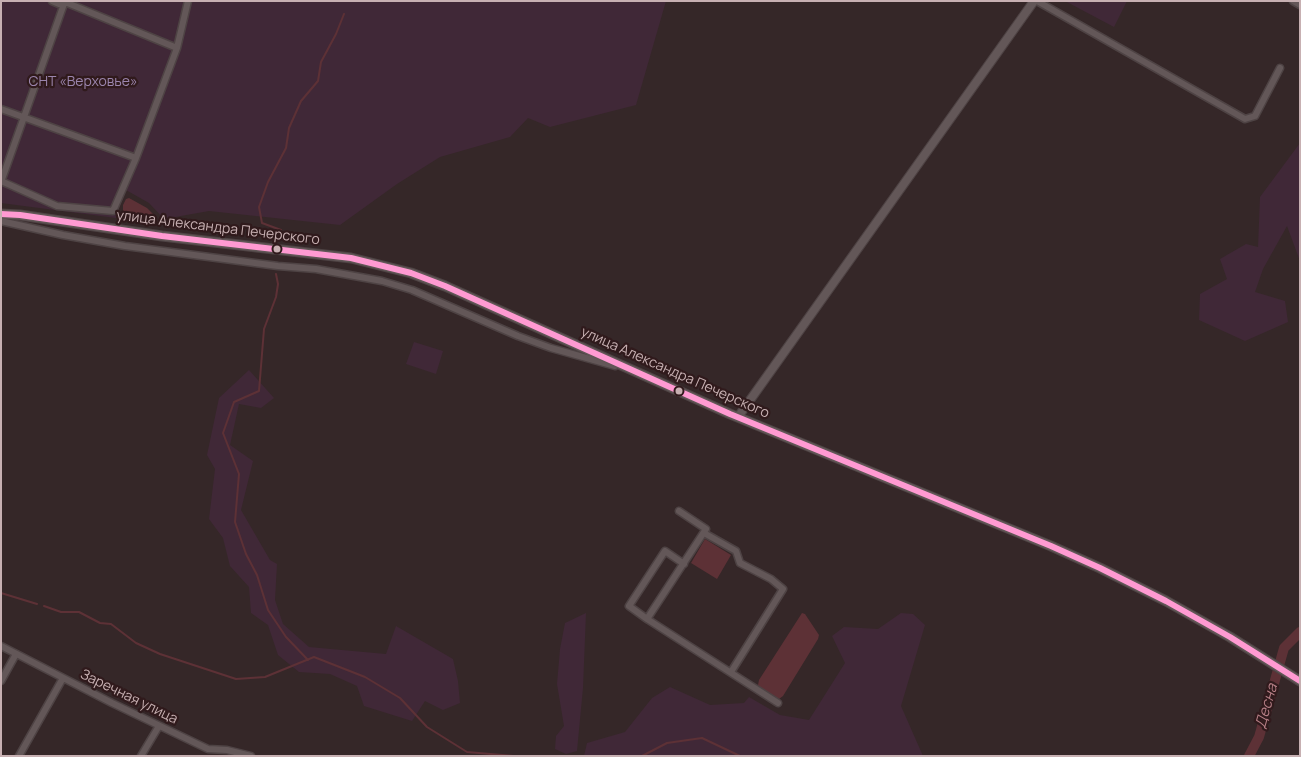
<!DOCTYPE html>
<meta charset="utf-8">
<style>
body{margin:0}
#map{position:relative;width:1301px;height:757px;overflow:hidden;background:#352728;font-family:Manrope,sans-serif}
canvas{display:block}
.frame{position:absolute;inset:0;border:2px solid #c7b0b2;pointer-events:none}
</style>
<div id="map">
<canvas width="1301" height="757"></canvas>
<div class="frame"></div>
</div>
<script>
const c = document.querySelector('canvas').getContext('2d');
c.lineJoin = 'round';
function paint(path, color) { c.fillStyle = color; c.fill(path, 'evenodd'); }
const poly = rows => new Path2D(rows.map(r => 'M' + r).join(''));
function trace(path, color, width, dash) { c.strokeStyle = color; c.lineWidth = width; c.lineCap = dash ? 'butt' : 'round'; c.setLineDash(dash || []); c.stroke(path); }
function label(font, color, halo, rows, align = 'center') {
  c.font = font + ' Manrope,sans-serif'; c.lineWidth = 4.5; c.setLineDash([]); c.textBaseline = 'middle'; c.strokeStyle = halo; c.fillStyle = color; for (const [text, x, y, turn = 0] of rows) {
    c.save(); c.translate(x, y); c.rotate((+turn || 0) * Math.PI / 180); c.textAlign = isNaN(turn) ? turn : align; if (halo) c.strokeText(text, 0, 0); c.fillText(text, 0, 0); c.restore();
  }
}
const green = poly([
 [1,1,666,1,636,105,550,127,528,118,510,137,440,157,397,184,340,225,209,211,164,219,149,203,126,190,118,208,116,218,1,203],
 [1065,1,1127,1,1114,27],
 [1300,143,1300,261,1287,226,1263,269,1255,292,1285,301,1288,322,1245,341,1199,320,1200,294,1227,279,1220,259,1246,244,1258,247,1260,197],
 [414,342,443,351,436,374,406,364],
 [249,370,274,398,261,408,239,404,230,445,253,461,241,510,270,560,277,564,275,600,283,624,309,647,386,654,396,626,453,659,458,681,460,703,443,710,425,701,412,721,364,706,357,686,330,674,299,672,278,655,268,625,251,613,249,587,230,566,223,538,209,519,215,469,207,455,219,398],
 [586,613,583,688,577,751,566,754,555,749,556,736,564,726,557,684,560,649,565,623],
 [901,613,913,614,925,625,901,706,923,756,584,756,587,743,625,732,652,698,670,687,710,705,744,703,749,697,780,715,809,720,845,663,832,636,844,627,878,629]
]);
const water = poly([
 [129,198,147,208,155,216,156,219,151,221,134,213,125,213,123,211,123,205,126,199],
 [705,539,731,555,717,579,691,563],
 [802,613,805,614,819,635,818,639,783,696,779,699,774,698,760,689,758,685,759,680]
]);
const stream = poly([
 [281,230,262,223,259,207,268,182,286,148,289,128,301,101,318,81,321,62,336,34,344,14],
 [276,274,278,284,276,297,264,329,259,391,234,402,223,433,239,474,235,522,246,554,257,575,268,610,286,637,308,660],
 [1,593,37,604],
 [44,606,61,612,79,612,100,623,111,624,136,643,160,654,236,679,265,677,314,657,365,677,400,698,427,727,467,752,514,756],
 [642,756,667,743,702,738,740,756]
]);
const river = poly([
 [1249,756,1259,737,1284,648,1300,632]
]);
const minor = poly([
 [52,1,59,4,65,2],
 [1037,1,1245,119,1255,116,1280,68],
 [1293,1,1300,5],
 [65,2,177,48],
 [1,109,136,158],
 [1,181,57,206,113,211,136,158,177,48,188,1],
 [1,182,65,1],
 [1,221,63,235,125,246,278,266,316,269,382,281,412,290,518,336,551,348,615,366],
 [679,511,706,529,647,619,778,703],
 [704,533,736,551,740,563,771,579,783,589,731,672],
 [647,619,629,606,665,551,684,564],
 [1,646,112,703,208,749,227,750,251,756],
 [1,681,16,654],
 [19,756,63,678],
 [141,756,159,726]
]);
const tertiary = poly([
 [738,417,1034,1]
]);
const secondary = poly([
 [1,214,20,215,162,236,351,258,411,273,445,286,730,414,1051,546,1100,568,1166,601,1230,637,1300,681]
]);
const bus1 = poly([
 [1,214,20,215,162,236,351,258,411,273,445,286,730,414,1051,546,1100,568,1166,601,1230,637,1300,681]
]);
const markers = [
 [277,249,4.5,"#c7b0b2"],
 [679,391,4.5,"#c7b0b2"]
];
const parkNames = [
 ["СНТ «Верховье»",83,82]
];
const streetNames = [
 ["улица Александра Печерского",218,228,7],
 ["улица Александра Печерского",675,373,24],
 ["Заречная улица",129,697,26]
];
const waterNames = [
 ["Десна",1267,706,-74]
];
paint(green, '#402837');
paint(water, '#5d3136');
trace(stream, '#5d3136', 2);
trace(river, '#5d3136', 10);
trace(minor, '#4e4344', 9);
trace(tertiary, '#4e4344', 10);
trace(secondary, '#4e4344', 11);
trace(minor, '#635758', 6);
trace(tertiary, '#635758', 8);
trace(secondary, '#615656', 9);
trace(bus1, '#ff9ad2', 6);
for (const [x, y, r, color] of markers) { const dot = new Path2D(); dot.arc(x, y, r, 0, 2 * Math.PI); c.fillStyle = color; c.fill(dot); trace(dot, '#301a1c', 2); }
label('14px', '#9b85ad', '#301a1c', parkNames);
label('14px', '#c7b0b2', '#301a1c', streetNames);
label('italic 15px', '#b57e85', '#301a1c', waterNames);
</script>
